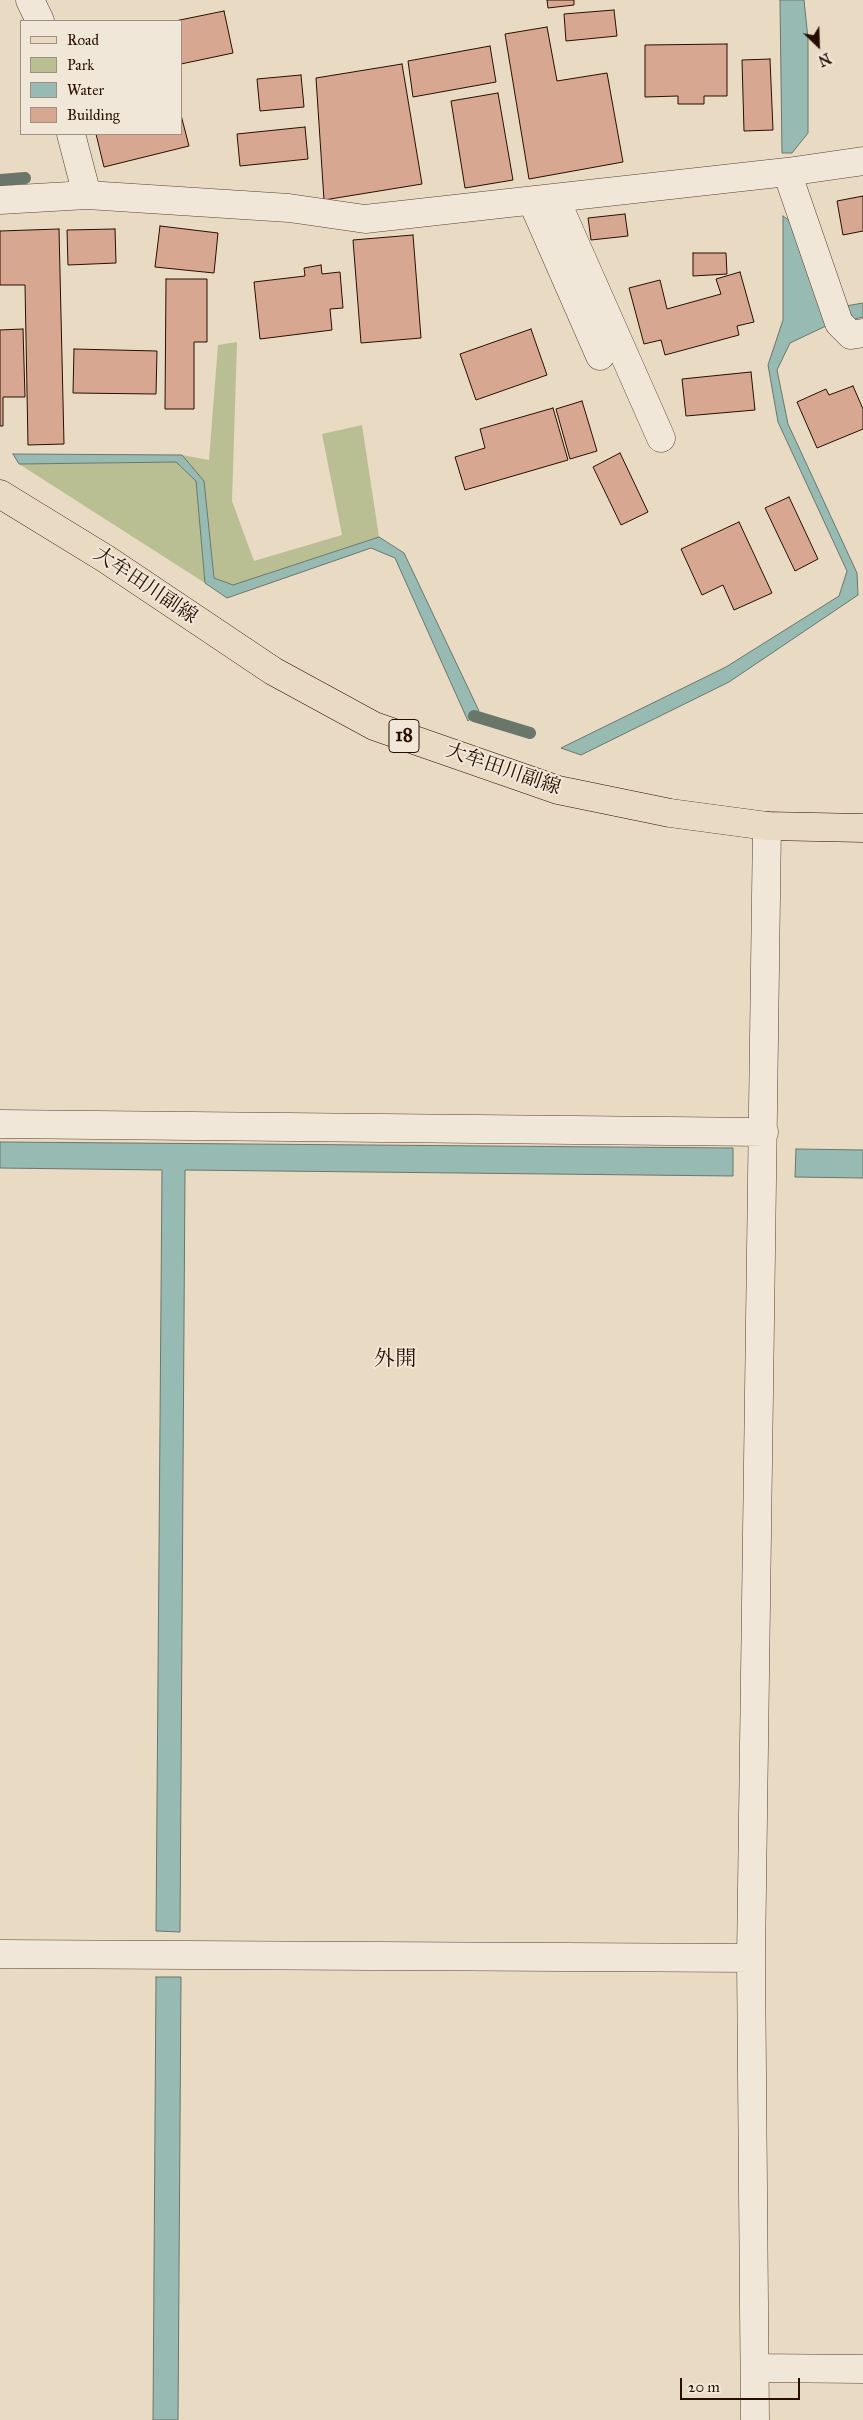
<!DOCTYPE html>
<meta charset="utf-8">
<style>
body{margin:0}
#map{position:relative;width:863px;height:2420px;overflow:hidden;background:#e9dac3;font-family:"IM FELL Great Primer",serif}
canvas{display:block}
.legend{position:absolute;left:20px;top:20px;width:162px;height:115px;box-sizing:border-box;background:#f1e7d8;border:1px solid #a19082;margin:0;padding:6px 9px;list-style:none;font-size:15px;color:#280e00}
.legend li{display:flex;align-items:center;gap:10px;height:25px}
.legend b{width:25px;border:1px solid #a19082}
.north{position:absolute;left:793px;top:20px;width:50px;height:50px;-webkit-text-stroke:4px #f1e7d8;paint-order:stroke;rotate:156deg;font-size:14px;font-weight:700;line-height:20px;text-align:center;color:#280e00}
.north::after{content:'';display:block;margin:auto;width:18px;height:22px;background:#280e00;clip-path:polygon(50% 0,100% 100%,50% 72%,0 100%)}
.scale{position:absolute;left:680px;top:2378px;width:120px;height:22px;box-sizing:border-box;border:2px solid #280e00;border-top:0;padding-left:6px;font-size:15px;line-height:18px;white-space:nowrap;color:#280e00;-webkit-text-stroke:4px #f1e7d8;paint-order:stroke}
</style>
<div id="map">
<canvas width="863" height="2420"></canvas>
<ul class="legend">
<li><b style="height:6px;background:#e9dac3"></b>Road</li>
<li><b style="height:14px;background:#b9bf92"></b>Park</li>
<li><b style="height:14px;background:#97bbb3"></b>Water</li>
<li><b style="height:14px;background:#d8a791"></b>Building</li>
</ul>
<div class="north">N</div>
<div class="scale">20 m</div>
</div>
<script>
const c = document.querySelector('canvas').getContext('2d');
c.lineJoin = 'round';
function paint(path, color) { c.fillStyle = color; c.fill(path, 'evenodd'); }
const poly = rows => new Path2D(rows.map(r => 'M' + r).join(''));
function trace(path, color, width, dash) { c.strokeStyle = color; c.lineWidth = width; c.lineCap = dash ? 'butt' : 'round'; c.setLineDash(dash || []); c.stroke(path); }
function label(font, color, halo, rows, align = 'center') {
  c.font = font + ' "IM FELL Great Primer","Noto Serif JP",serif'; c.lineWidth = 4; c.setLineDash([]); c.textBaseline = 'middle'; c.strokeStyle = halo; c.fillStyle = color; for (const [text, x, y, turn = 0] of rows) {
    c.save(); c.translate(x, y); c.rotate((+turn || 0) * Math.PI / 180); c.textAlign = isNaN(turn) ? turn : align; if (halo) c.strokeText(text, 0, 0); c.fillText(text, 0, 0); c.restore();
  }
}
const green = poly([
 [237,342,232,501,254,561,342,535,322,434,362,425,379,537,233,585,214,578,204,481,182,455,209,460,218,345],
 [176,462,196,481,205,583,19,464]
]);
const water = poly([
 [780,0,804,0,808,39,808,133,792,153,782,153,780,0],
 [783,216,790,221,828,325,790,343,777,370,788,424,857,573,858,595,729,682,581,755,561,748,726,667,839,596,847,571,778,422,768,365,783,320,783,216],
 [863,303,863,317,854,319,846,306,863,303],
 [13,454,182,455,204,481,214,578,233,585,379,537,404,553,479,711,468,721,395,558,371,548,227,598,205,583,196,481,176,462,19,464,13,454],
 [0,1142,733,1148,733,1176,185,1170,180,1932,156,1931,162,1170,0,1168,0,1142],
 [796,1149,863,1150,863,1178,795,1177,796,1149],
 [156,1977,181,1977,178,2420,153,2420,156,1977]
]);
const stream = poly([
 [0,180,25,178],
 [474,716,530,733]
]);
const building = poly([
 [547,0,574,0,574,5,548,8,547,0],
 [614,10,617,36,566,41,564,14,614,10],
 [224,11,233,53,181,64,181,21,175,21,224,11],
 [547,27,557,81,607,73,623,162,529,179,505,34,547,27],
 [727,44,727,96,704,96,704,104,678,104,678,96,645,97,645,45,727,44],
 [490,46,496,82,413,97,408,61,490,46],
 [770,59,773,130,744,131,742,60,770,59],
 [402,64,422,184,324,200,316,78,402,64],
 [301,75,304,107,260,111,257,79,301,75],
 [498,93,513,180,465,188,451,101,498,93],
 [181,115,189,146,104,167,96,134,181,134,181,115],
 [305,127,308,159,240,166,237,134,305,127],
 [863,196,863,231,843,235,837,201,863,196],
 [625,214,628,236,591,240,588,218,625,214],
 [160,226,218,233,214,273,155,267,160,226],
 [59,229,64,444,28,445,25,285,0,285,0,231,59,229],
 [115,229,116,263,68,265,67,230,115,229],
 [413,235,421,338,361,343,353,240,413,235],
 [693,253,726,253,727,274,693,276,693,253],
 [321,265,322,274,340,272,343,308,330,309,332,330,260,339,254,282,305,276,304,268,321,265],
 [740,272,754,322,737,326,739,335,665,355,661,340,644,344,629,288,660,280,667,309,721,294,716,279,740,272],
 [166,279,207,279,207,342,194,342,194,409,165,409,166,279],
 [23,329,25,397,3,397,3,426,0,426,0,330,23,329],
 [531,329,547,375,476,400,460,354,531,329],
 [74,349,157,351,156,394,73,393,74,349],
 [751,372,755,410,686,416,682,379,751,372],
 [853,386,863,409,863,429,817,448,797,402,826,389,829,395,853,386],
 [582,401,597,451,570,459,556,409,582,401],
 [553,408,568,460,465,490,455,457,485,448,480,429,553,408],
 [620,453,648,512,621,525,593,467,620,453],
 [789,497,818,559,795,571,765,508,789,497],
 [739,522,772,593,734,610,723,585,702,595,681,549,739,522]
]);
const minor = poly([
 [30,0,40,21],
 [71,134,87,195],
 [787,172,839,323,851,335,863,333],
 [555,198,661,438],
 [0,200,87,195,289,208,365,219,787,172,863,161],
 [532,201,600,356],
 [0,1124,764,1132],
 [0,1954,751,1958],
 [756,2368,863,2369],
 [755,2420,751,1958,767,826]
]);
const major = poly([
 [0,494,106,559,273,671,374,726,558,790,670,813,767,826,863,828]
]);
const shields = [
 [404,736,30]
];
const shieldNames = [
 ["18",404,736]
];
const streetNames = [
 ["大牟田川副線",145,586,34],
 ["大牟田川副線",503,770,19]
];
const neighbourhoodNames = [
 ["外開",395,1360]
];
paint(green, '#b9bf92');
paint(water, '#97bbb3');
trace(water, '#6b766b', 1);
trace(stream, '#6b766b', 12);
paint(building, '#d8a791');
trace(building, '#280e00', 1);
trace(minor, '#584131', 29);
trace(major, '#280e00', 29);
trace(minor, '#f1e7d8', 28);
trace(major, '#e9dac3', 28);
for (const [x, y, w] of shields) { const box = new Path2D(); box.roundRect(x - w / 2, y - 16.5, w, 33, 4); c.fillStyle = '#f1e7d8'; c.fill(box); trace(box, '#280e00', 1); }
label('bold 19px', '#280e00', null, shieldNames);
label('20px', '#280e00', '#f1e7d8', streetNames);
label('21px', '#280e00', '#f1e7d8', neighbourhoodNames);
</script>
